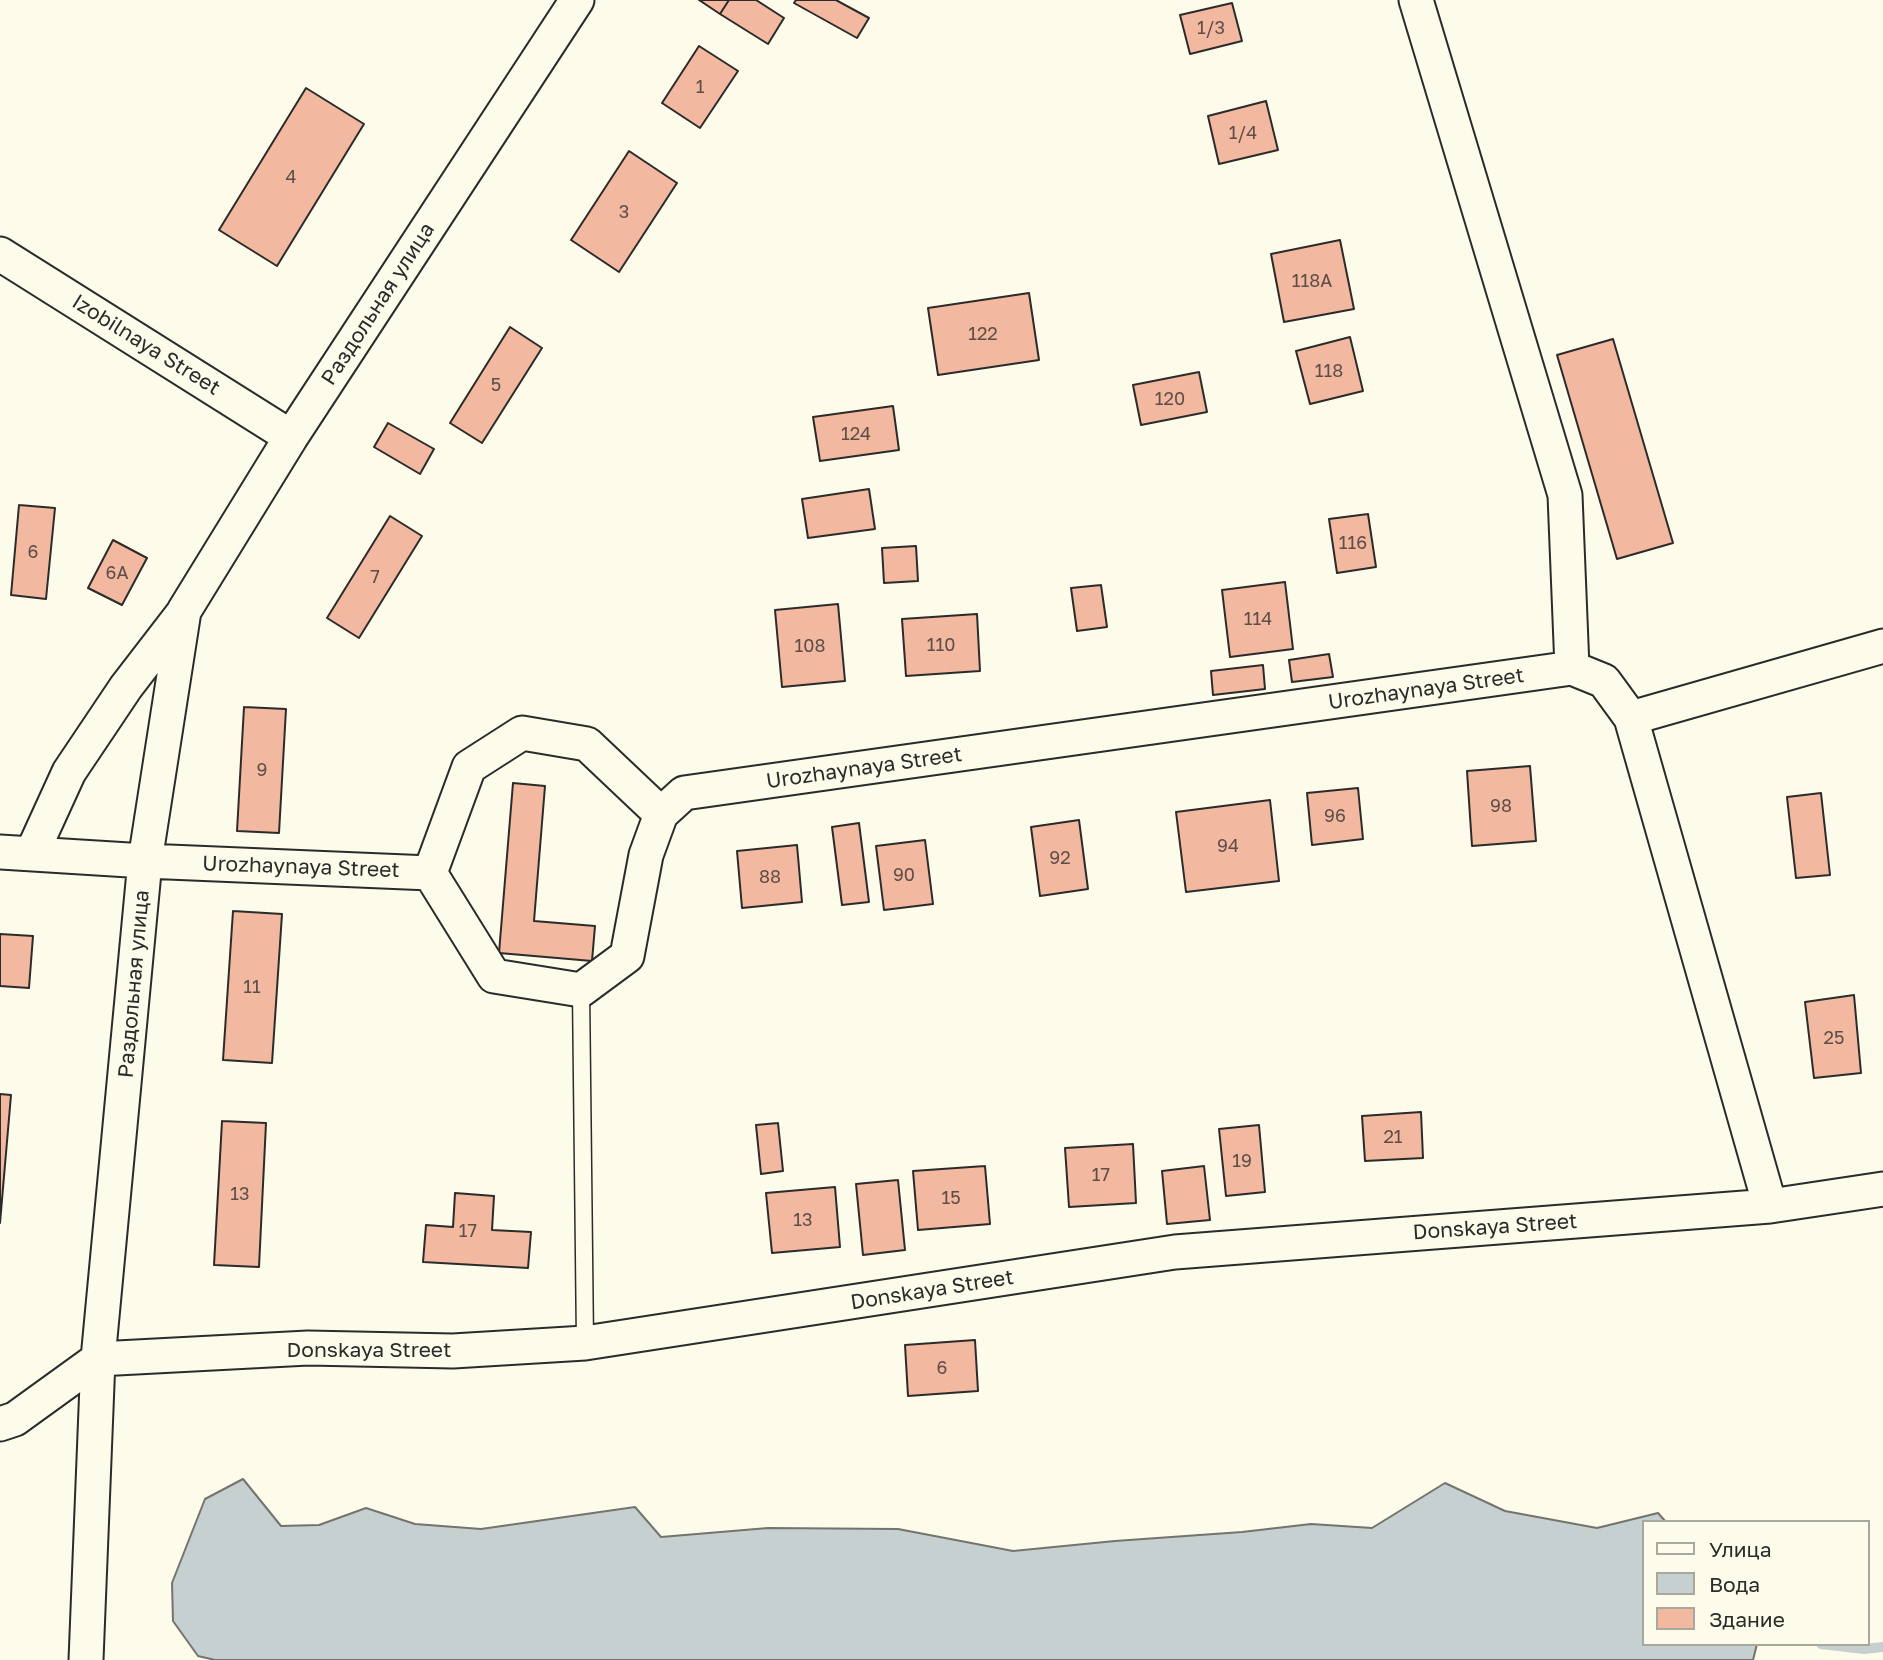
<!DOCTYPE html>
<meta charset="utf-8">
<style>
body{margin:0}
#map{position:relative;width:1883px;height:1660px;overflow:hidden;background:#fdfbea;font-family:"Golos Text",sans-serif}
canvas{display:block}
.legend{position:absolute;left:1642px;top:1520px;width:228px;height:126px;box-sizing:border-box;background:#fdfbea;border:2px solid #a9a89e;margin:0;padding:9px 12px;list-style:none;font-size:21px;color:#2b2b2b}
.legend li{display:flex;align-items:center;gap:14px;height:35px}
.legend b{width:35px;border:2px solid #a9a89e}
</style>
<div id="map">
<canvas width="1883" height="1660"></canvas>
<ul class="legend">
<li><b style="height:9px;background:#fdfbea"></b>Улица</li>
<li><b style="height:19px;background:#c7d0d0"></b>Вода</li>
<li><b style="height:19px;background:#f2b8a0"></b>Здание</li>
</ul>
</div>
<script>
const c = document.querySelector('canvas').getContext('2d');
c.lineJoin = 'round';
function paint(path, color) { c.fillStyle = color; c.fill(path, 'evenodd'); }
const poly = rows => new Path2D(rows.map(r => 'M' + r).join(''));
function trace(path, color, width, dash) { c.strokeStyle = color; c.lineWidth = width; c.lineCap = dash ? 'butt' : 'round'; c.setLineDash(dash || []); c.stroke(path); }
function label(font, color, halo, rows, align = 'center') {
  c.font = font + ' "Golos Text",sans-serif'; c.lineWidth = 5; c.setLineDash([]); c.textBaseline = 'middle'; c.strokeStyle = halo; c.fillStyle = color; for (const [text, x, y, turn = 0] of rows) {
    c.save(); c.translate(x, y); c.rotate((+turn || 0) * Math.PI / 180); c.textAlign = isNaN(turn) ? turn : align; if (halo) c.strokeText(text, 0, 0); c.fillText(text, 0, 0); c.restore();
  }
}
const water = poly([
 [243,1479,281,1526,319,1525,366,1508,415,1524,481,1529,635,1507,661,1537,768,1528,898,1529,1013,1551,1115,1541,1242,1532,1311,1524,1372,1528,1445,1483,1505,1511,1597,1528,1658,1513,1666,1522,1643,1522,1643,1644,1757,1644,1753,1660,215,1660,198,1656,173,1621,172,1583,205,1499,243,1479]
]);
const stream = poly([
 [1821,1644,1864,1649,1883,1647]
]);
const building = poly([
 [699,0,729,0,720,14,699,0],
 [729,0,756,0,784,18,768,44,720,14,729,0],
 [796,0,836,0,869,18,857,38,794,3,796,0],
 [1232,3,1242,41,1190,54,1180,15,1232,3],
 [699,46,738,71,700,128,662,103,699,46],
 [306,88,364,124,277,266,219,230,306,88],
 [1266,101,1278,150,1219,164,1208,116,1266,101],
 [629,151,677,183,619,272,571,240,629,151],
 [1340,240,1354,309,1284,322,1271,254,1340,240],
 [1029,293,1039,360,938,375,928,308,1029,293],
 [510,327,542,348,482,443,450,423,510,327],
 [1350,337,1363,391,1310,404,1296,351,1350,337],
 [1613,339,1673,543,1617,559,1557,355,1613,339],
 [1199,372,1207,412,1141,425,1133,385,1199,372],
 [893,406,899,450,820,461,813,417,893,406],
 [388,423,434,449,420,474,374,447,388,423],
 [869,489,875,529,808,538,802,499,869,489],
 [19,505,55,508,46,599,11,595,19,505],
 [1368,514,1376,567,1337,573,1329,519,1368,514],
 [390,516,422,536,359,638,327,618,390,516],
 [113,540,147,558,122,605,88,588,113,540],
 [916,546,918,581,884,583,882,548,916,546],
 [1285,582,1293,649,1230,657,1222,590,1285,582],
 [1101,585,1107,627,1077,631,1071,588,1101,585],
 [838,604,845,681,782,687,775,610,838,604],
 [977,614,980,671,906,676,902,619,977,614],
 [1329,654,1333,677,1292,682,1289,660,1329,654],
 [1263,665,1265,689,1213,695,1211,671,1263,665],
 [244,707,286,709,279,833,237,831,244,707],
 [1530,766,1536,841,1472,846,1467,771,1530,766],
 [513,783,545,786,534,921,595,926,592,961,499,953,513,783],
 [1358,788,1363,839,1312,845,1307,793,1358,788],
 [1821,793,1830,875,1796,878,1787,797,1821,793],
 [1270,800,1279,881,1186,892,1176,812,1270,800],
 [1079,820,1088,889,1040,896,1031,827,1079,820],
 [859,823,869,902,842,905,832,827,859,823],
 [925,840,933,904,884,910,876,846,925,840],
 [797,845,802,902,742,908,737,851,797,845],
 [233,911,282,914,272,1063,223,1060,233,911],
 [0,934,33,936,29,988,0,986,0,934],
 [1854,995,1861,1073,1814,1078,1805,1002,1854,995],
 [0,1094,11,1095,0,1223,0,1094],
 [1421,1112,1423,1158,1365,1161,1362,1116,1421,1112],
 [222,1121,266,1123,259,1267,214,1265,222,1121],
 [778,1123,783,1171,761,1174,756,1125,778,1123],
 [1259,1125,1265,1192,1226,1196,1219,1129,1259,1125],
 [1133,1144,1136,1203,1069,1207,1065,1148,1133,1144],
 [985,1166,990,1224,918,1230,913,1171,985,1166],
 [1204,1166,1210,1220,1167,1224,1162,1171,1204,1166],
 [898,1180,905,1250,863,1255,856,1184,898,1180],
 [835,1187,840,1247,772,1253,766,1193,835,1187],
 [455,1193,494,1196,492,1230,531,1232,528,1268,423,1262,426,1225,453,1227,455,1193],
 [975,1340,978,1391,908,1396,905,1345,975,1340]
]);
const lane = poly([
 [581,990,585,1343]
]);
const street = poly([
 [1416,0,1565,495,1572,668],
 [0,254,291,437],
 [1631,718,1770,1206],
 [0,852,145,861,430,873,494,976,581,990,627,956,646,855,661,814,684,793,1572,668,1604,681,1631,718,1883,646],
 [32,853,69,772,126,687,183,613],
 [430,873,469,767,522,733,587,744,661,814],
 [0,1424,15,1419,98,1359,308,1348,453,1351,585,1343,1175,1252,1770,1206,1883,1189],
 [86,1660,98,1359,145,861,184,611,291,437,577,0]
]);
const numberNames = [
 ["1/3",1211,28],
 ["1",700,87],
 ["1/4",1243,133],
 ["4",291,177],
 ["3",624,212],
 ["118А",1312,281],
 ["122",983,334],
 ["118",1329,371],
 ["5",496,385],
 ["120",1170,399],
 ["124",856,434],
 ["116",1353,543],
 ["6",33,552],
 ["6А",117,573],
 ["7",375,577],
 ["114",1258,619],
 ["110",941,645],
 ["108",810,646],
 ["9",262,770],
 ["98",1501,806],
 ["96",1335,816],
 ["94",1228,846],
 ["92",1060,858],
 ["90",904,875],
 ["88",770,877],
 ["11",252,987],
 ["25",1834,1038],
 ["21",1393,1137],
 ["19",1242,1161],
 ["17",1101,1175],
 ["13",240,1194],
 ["15",951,1198],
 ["13",803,1220],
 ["17",468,1231],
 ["6",942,1368]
];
const streetNames = [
 ["Раздольная улица",378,304,-57],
 ["Izobilnaya Street",146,345,32],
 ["Urozhaynaya Street",1426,689,-8],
 ["Urozhaynaya Street",864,768,-8],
 ["Urozhaynaya Street",301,867,2],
 ["Раздольная улица",134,984,-85],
 ["Donskaya Street",1495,1227,-4],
 ["Donskaya Street",932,1290,-9],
 ["Donskaya Street",369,1350]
];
paint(water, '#c7d0d0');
trace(water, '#74746e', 2);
trace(stream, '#c7d0d0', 10);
paint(building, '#f2b8a0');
trace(building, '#2b2b2b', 2);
trace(lane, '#2b2b2b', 19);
trace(street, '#2b2b2b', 37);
trace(lane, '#fdfbea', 16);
trace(street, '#fdfbea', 33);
label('18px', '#5d4e48', null, numberNames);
label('21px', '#2b2b2b', '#fdfbea', streetNames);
</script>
